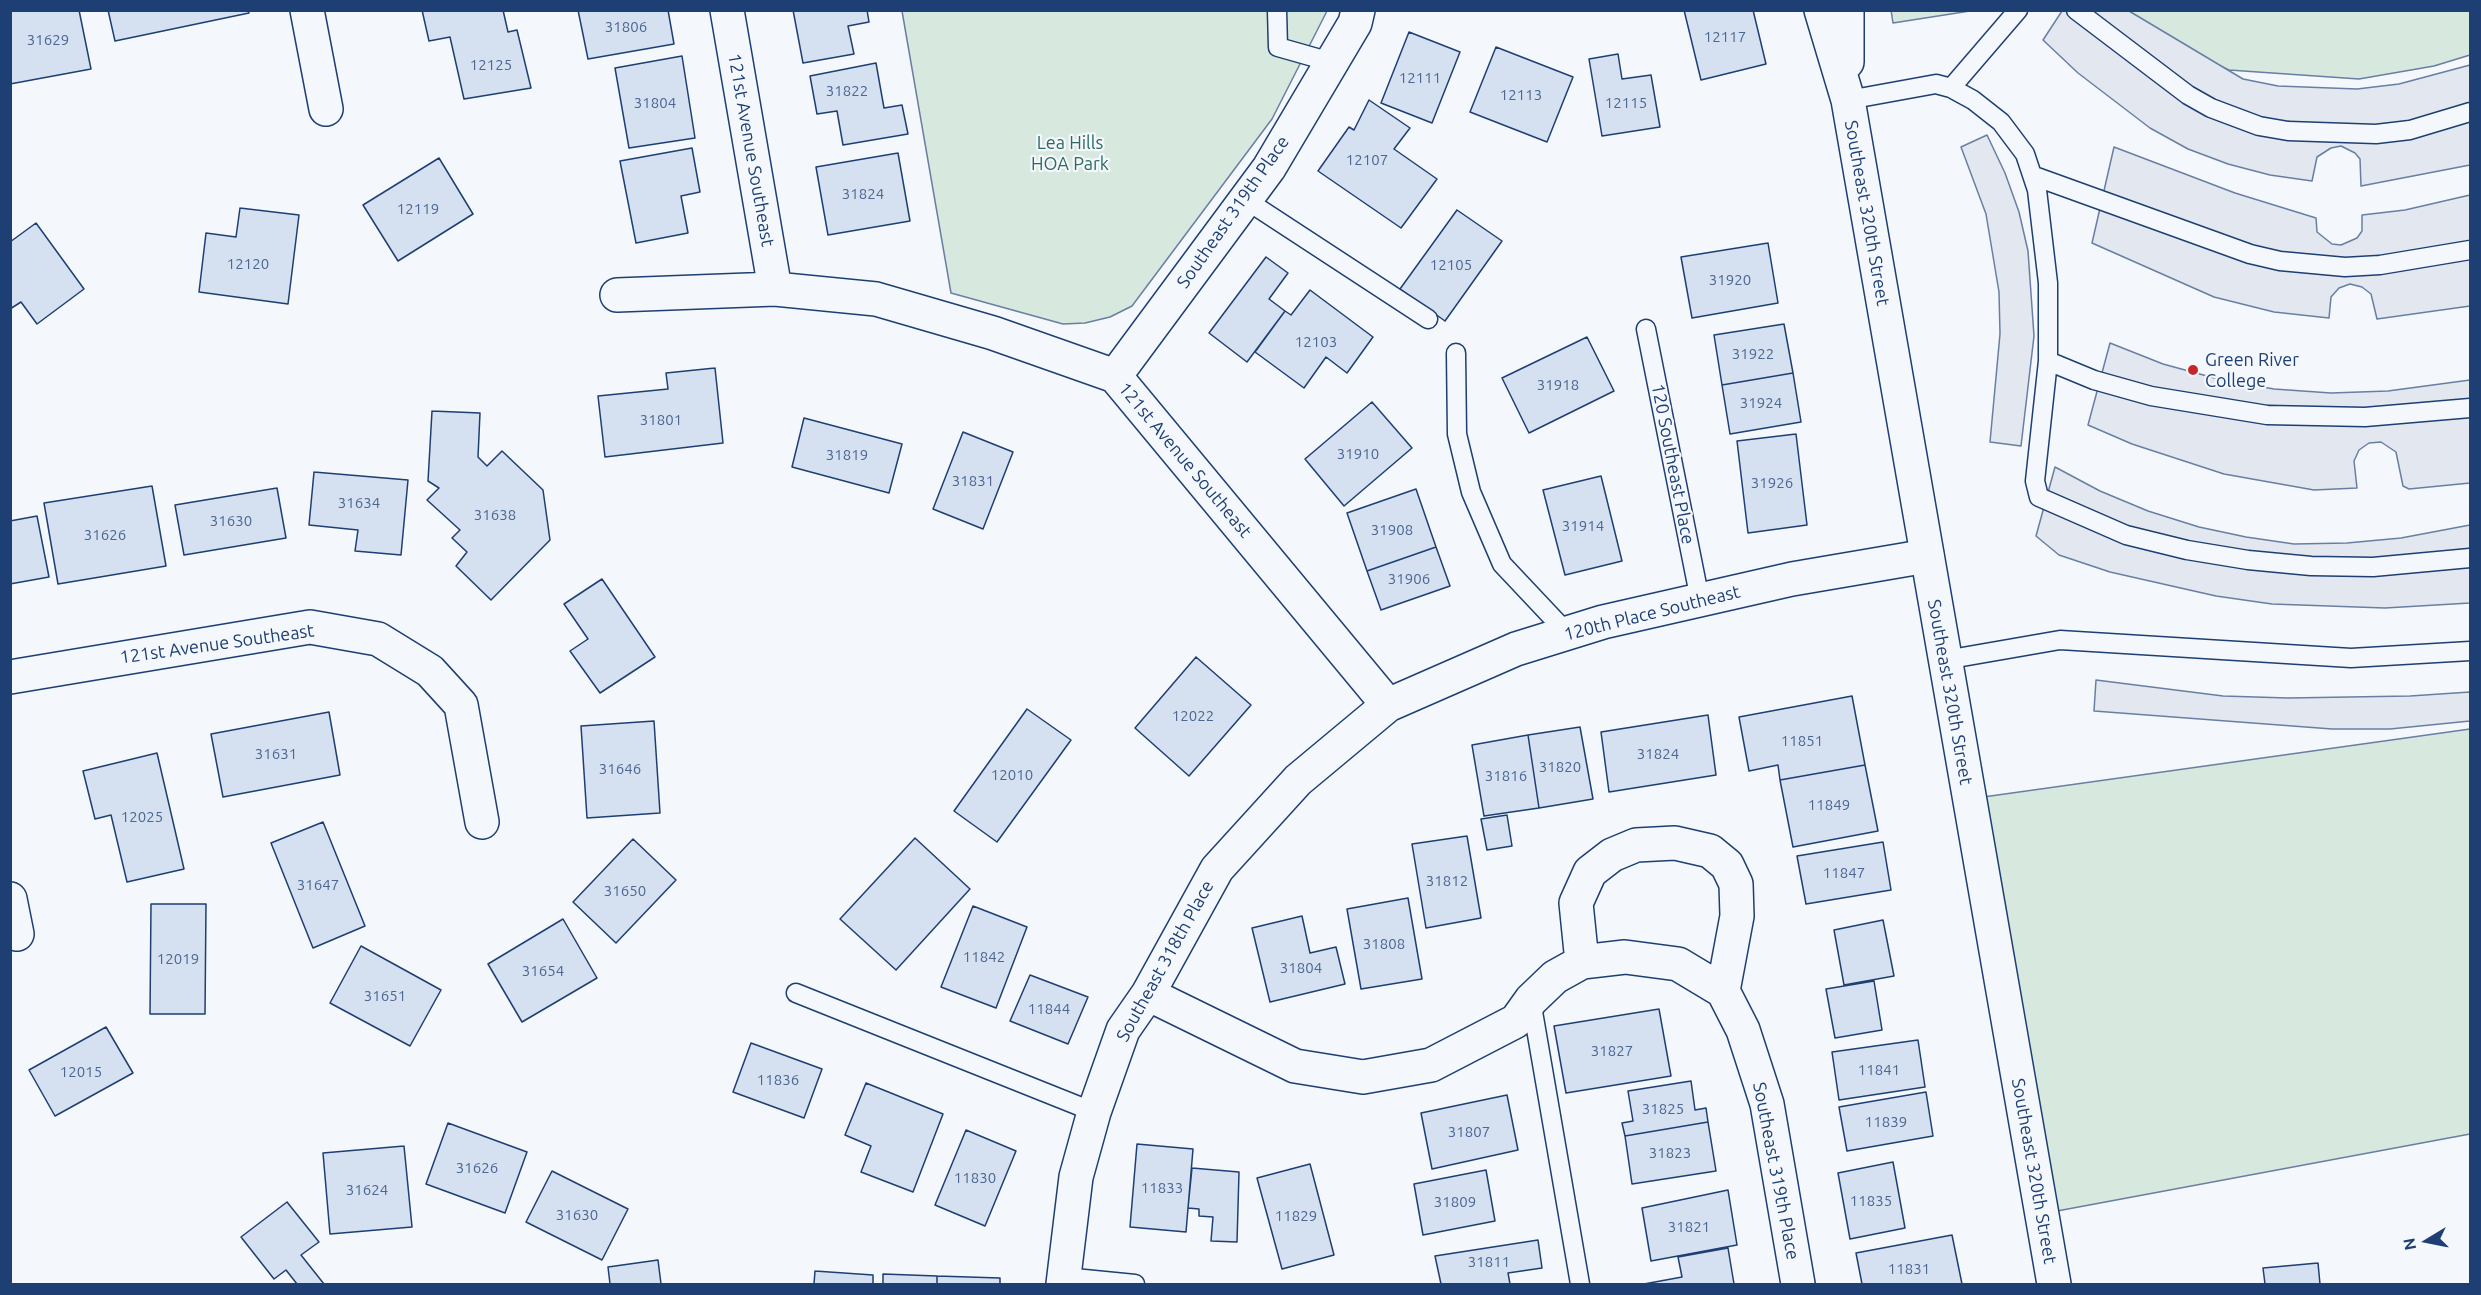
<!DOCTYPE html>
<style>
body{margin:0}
#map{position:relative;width:2481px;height:1295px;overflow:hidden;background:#f4f7fb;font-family:Ubuntu,sans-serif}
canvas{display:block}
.frame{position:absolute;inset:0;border:12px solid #1d3f73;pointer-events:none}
.north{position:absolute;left:2397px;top:1211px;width:60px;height:60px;-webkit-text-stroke:4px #f4f7fb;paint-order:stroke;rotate:260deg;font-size:16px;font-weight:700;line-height:24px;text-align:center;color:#1d3f73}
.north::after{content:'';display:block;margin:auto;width:21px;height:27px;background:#1d3f73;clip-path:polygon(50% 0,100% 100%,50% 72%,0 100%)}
</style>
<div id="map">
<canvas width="2481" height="1295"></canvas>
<div class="frame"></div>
<div class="north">N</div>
</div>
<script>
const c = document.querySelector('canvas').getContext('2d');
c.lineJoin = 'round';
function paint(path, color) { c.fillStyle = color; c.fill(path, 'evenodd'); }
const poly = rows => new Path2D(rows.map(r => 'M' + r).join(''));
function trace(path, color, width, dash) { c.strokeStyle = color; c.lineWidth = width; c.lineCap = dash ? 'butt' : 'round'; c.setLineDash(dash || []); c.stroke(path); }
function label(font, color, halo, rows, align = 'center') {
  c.font = font + ' Ubuntu,sans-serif'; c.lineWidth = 4.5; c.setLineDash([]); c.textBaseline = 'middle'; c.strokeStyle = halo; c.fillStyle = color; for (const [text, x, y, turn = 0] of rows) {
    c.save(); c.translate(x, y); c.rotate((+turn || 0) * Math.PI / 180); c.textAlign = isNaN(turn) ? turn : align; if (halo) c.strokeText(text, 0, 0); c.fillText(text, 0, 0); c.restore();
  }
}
const green = poly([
 [1891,10,1970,10,1970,11,1893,23,1891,10],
 [902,11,1327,11,1272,119,1132,306,1110,317,1085,323,1063,324,951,293,902,11],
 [2097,11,2470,11,2470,55,2434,66,2359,79,2229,70,2097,11],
 [2470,729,2470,1134,2041,1214,1969,799,2470,729]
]);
const parking = poly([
 [2062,11,2129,11,2243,79,2278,86,2357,89,2399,84,2470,65,2470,165,2361,186,2360,159,2355,153,2341,146,2331,148,2317,157,2312,181,2270,175,2228,164,2188,149,2150,128,2078,73,2043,40,2062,11],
 [1987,135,2005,173,2019,212,2028,251,2034,336,2021,446,1990,442,2000,334,1999,292,1986,214,1961,147,1987,135],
 [2114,147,2235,193,2316,218,2317,232,2332,244,2341,245,2357,238,2362,231,2362,215,2405,210,2470,195,2470,306,2377,319,2371,294,2362,287,2350,284,2339,288,2331,297,2329,318,2274,312,2214,297,2092,243,2114,147],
 [2110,343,2163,364,2218,379,2274,389,2331,393,2388,391,2470,380,2470,483,2409,489,2403,486,2396,452,2381,442,2369,443,2359,450,2354,461,2357,488,2314,490,2224,474,2132,444,2088,425,2110,343],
 [2055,467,2100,491,2148,511,2199,527,2246,537,2294,544,2347,543,2401,538,2470,525,2470,603,2385,608,2272,604,2216,596,2110,572,2059,555,2036,536,2055,467],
 [2096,680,2223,696,2288,698,2410,696,2470,692,2470,721,2390,729,2332,729,2094,711,2096,680]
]);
const building = poly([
 [10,10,79,10,91,69,10,84,10,10],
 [108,10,248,10,249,13,115,41,108,10],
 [422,10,503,10,508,32,517,30,531,88,464,99,450,37,429,41,422,10],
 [578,10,668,10,674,44,588,59,578,10],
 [793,10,867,10,869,22,848,26,854,54,803,63,793,10],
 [1684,10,1753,10,1766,64,1701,80,1684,10],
 [1409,32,1460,52,1432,123,1381,103,1409,32],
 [1496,47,1573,77,1547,142,1470,112,1496,47],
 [1618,54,1622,79,1651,75,1660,127,1602,136,1589,59,1618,54],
 [682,56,695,138,629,148,615,68,682,56],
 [876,63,884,108,902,105,908,134,843,145,837,111,817,114,810,76,876,63],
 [1369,100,1410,128,1394,149,1437,179,1401,228,1318,171,1349,127,1354,130,1369,100],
 [692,148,700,192,681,196,688,233,636,243,620,161,692,148],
 [898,153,910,221,828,235,816,167,898,153],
 [439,158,473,214,398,261,363,205,439,158],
 [240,208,299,215,288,304,199,292,206,233,236,237,240,208],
 [1457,210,1502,241,1445,321,1400,289,1457,210],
 [36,223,84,289,37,324,21,302,10,309,10,242,36,223],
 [1768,243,1778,303,1692,318,1681,257,1768,243],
 [1266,257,1288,273,1269,299,1285,311,1247,362,1209,333,1266,257],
 [1310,290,1373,337,1347,373,1326,357,1304,388,1255,352,1285,311,1291,315,1310,290],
 [1784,324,1793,373,1722,385,1714,335,1784,324],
 [1587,337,1614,391,1529,433,1502,378,1587,337],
 [715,368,723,443,605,457,598,396,668,389,666,373,715,368],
 [1793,373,1801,422,1730,434,1722,385,1793,373],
 [1372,402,1412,448,1344,506,1305,459,1372,402],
 [432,411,480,413,478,457,487,466,502,451,543,490,550,540,491,600,456,566,467,552,452,538,460,530,427,500,439,488,428,481,432,411],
 [804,418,902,444,889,493,792,467,804,418],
 [963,432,1013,452,983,529,933,509,963,432],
 [1796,434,1807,525,1748,533,1737,441,1796,434],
 [314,472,408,480,401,555,355,551,358,530,309,525,314,472],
 [1601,476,1622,561,1565,575,1543,490,1601,476],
 [152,486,166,566,58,584,44,503,152,486],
 [277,488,286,538,184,555,175,505,277,488],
 [1416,489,1436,547,1367,571,1347,513,1416,489],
 [37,516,49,577,10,584,10,521,37,516],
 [1436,547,1450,586,1381,610,1367,571,1436,547],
 [602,579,655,657,600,693,570,651,588,639,564,604,602,579],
 [1196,657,1251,705,1189,776,1135,728,1196,657],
 [1852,696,1865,765,1780,780,1778,765,1749,771,1739,717,1852,696],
 [1027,709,1071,740,997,842,954,811,1027,709],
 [329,712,340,775,223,797,211,734,329,712],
 [1708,715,1716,775,1609,792,1601,732,1708,715],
 [654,721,660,813,587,818,581,726,654,721],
 [1580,727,1593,799,1539,808,1528,735,1580,727],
 [1528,735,1539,808,1484,816,1472,745,1528,735],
 [157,753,184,869,127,882,111,815,95,819,83,771,157,753],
 [1865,765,1878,831,1793,847,1780,780,1865,765],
 [1507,815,1512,846,1487,850,1481,819,1507,815],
 [323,822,365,926,313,948,271,843,323,822],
 [1467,836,1481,918,1426,928,1412,844,1467,836],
 [915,838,970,889,896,970,840,919,915,838],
 [633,839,676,880,616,943,573,902,633,839],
 [1883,842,1891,890,1806,904,1797,856,1883,842],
 [1408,898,1422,979,1361,989,1347,909,1408,898],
 [151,904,206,904,205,1014,150,1014,151,904],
 [973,906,1027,927,996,1008,941,987,973,906],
 [1302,916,1310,953,1336,947,1345,984,1270,1002,1252,928,1302,916],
 [563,919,597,978,522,1022,488,964,563,919],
 [1883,920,1894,976,1844,985,1834,930,1883,920],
 [361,946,441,990,410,1046,330,1003,361,946],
 [1030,975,1088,997,1068,1044,1010,1021,1030,975],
 [1874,981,1882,1030,1835,1038,1826,989,1874,981],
 [1659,1009,1671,1076,1566,1093,1554,1026,1659,1009],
 [106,1027,133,1073,55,1116,29,1070,106,1027],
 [1918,1040,1925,1087,1839,1100,1832,1052,1918,1040],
 [751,1043,822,1069,804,1118,733,1092,751,1043],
 [1691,1081,1695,1110,1706,1108,1708,1122,1625,1136,1622,1123,1633,1121,1628,1091,1691,1081],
 [866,1083,943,1114,913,1192,861,1172,871,1146,845,1135,866,1083],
 [1926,1092,1933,1136,1847,1151,1839,1107,1926,1092],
 [1507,1095,1518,1150,1432,1169,1421,1113,1507,1095],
 [1708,1122,1716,1171,1632,1184,1625,1136,1708,1122],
 [448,1123,527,1152,505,1213,426,1184,448,1123],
 [966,1130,1016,1151,985,1226,935,1205,966,1130],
 [1137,1144,1193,1149,1186,1232,1130,1227,1137,1144],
 [404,1146,412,1227,330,1234,323,1153,404,1146],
 [1893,1162,1905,1228,1850,1239,1838,1173,1893,1162],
 [1310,1164,1334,1255,1282,1269,1257,1178,1310,1164],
 [1192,1168,1239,1172,1237,1242,1211,1241,1213,1217,1199,1216,1199,1209,1188,1208,1192,1168],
 [1486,1170,1495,1221,1423,1235,1414,1184,1486,1170],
 [552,1171,628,1209,602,1260,526,1222,552,1171],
 [1728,1190,1737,1245,1651,1261,1642,1208,1728,1190],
 [287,1202,319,1242,301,1255,324,1284,297,1284,286,1270,274,1279,241,1237,287,1202],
 [1952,1235,1962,1284,1862,1284,1856,1253,1952,1235],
 [1538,1240,1542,1268,1508,1273,1510,1284,1441,1284,1435,1256,1538,1240],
 [1728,1248,1734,1284,1644,1284,1682,1277,1678,1257,1728,1248],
 [658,1260,661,1284,610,1284,608,1267,658,1260],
 [2318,1263,2320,1284,2265,1284,2263,1268,2318,1263],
 [815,1271,873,1275,873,1284,814,1284,815,1271],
 [883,1274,937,1276,937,1284,883,1284,883,1274],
 [937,1276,1000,1278,1000,1284,937,1284,937,1276]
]);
const service = poly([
 [1277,10,1278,47,1331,62],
 [2076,10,2188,95,2211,108,2259,126,2288,131,2376,134,2410,130,2470,112],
 [1951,88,2018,10],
 [1848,100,1936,84,1951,88,1973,100,2001,122,2025,154,2037,190,2048,283,2048,361,2035,481,2039,497,2126,535,2187,550,2248,560,2311,566,2373,567,2470,558],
 [2034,176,2250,254,2280,261,2345,267,2380,265,2470,250],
 [1246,200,1428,319],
 [1646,329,1700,600],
 [1456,353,1457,434,1471,492,1502,564,1567,633],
 [2048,361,2094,380,2151,396,2267,415,2365,417,2470,408],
 [1945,660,2060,640,2351,658,2470,651],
 [796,993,1094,1112],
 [1531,1000,1580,1284],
 [1064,1277,1135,1284]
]);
const minor = poly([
 [307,10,326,109],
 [727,10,775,289],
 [617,295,775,289,876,299,993,333,1115,376,1388,705],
 [1115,376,1269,168,1355,23,1358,10],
 [10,677,310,627,378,639,430,671,461,705,482,822],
 [10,899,17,934],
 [1582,962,1576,903,1590,872,1612,855,1636,845,1675,843,1710,851,1727,865,1736,884,1737,916,1723,991],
 [1723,991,1743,1030,1767,1104,1798,1284],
 [1148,994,1295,1066,1363,1077,1431,1065,1516,1021,1531,1000,1555,977,1582,962,1625,957,1678,964,1723,991],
 [1063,1284,1076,1177,1094,1112,1123,1030,1148,994,1217,869,1298,780,1388,705,1516,649,1603,622,1792,579,1927,556]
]);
const tertiary = poly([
 [1821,10,1848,100,2054,1284],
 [1847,10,1847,62]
]);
const markers = [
 [2193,370,6,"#c62828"]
];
const numberNames = [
 ["31806",626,27],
 ["12117",1725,37],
 ["31629",48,40],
 ["12125",491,65],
 ["12111",1420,78],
 ["31822",847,91],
 ["12113",1521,95],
 ["31804",655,103],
 ["12115",1626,103],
 ["12107",1367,160],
 ["31824",863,194],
 ["12119",418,209],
 ["12120",248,264],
 ["12105",1451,265],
 ["31920",1730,280],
 ["12103",1316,342],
 ["31922",1753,354],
 ["31918",1558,385],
 ["31924",1761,403],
 ["31801",661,420],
 ["31910",1358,454],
 ["31819",847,455],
 ["31831",973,481],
 ["31926",1772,483],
 ["31634",359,503],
 ["31638",495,515],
 ["31630",231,521],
 ["31914",1583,526],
 ["31908",1392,530],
 ["31626",105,535],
 ["31906",1409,579],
 ["12022",1193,716],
 ["11851",1802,741],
 ["31631",276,754],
 ["31824",1658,754],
 ["31820",1560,767],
 ["31646",620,769],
 ["12010",1012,775],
 ["31816",1506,776],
 ["11849",1829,805],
 ["12025",142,817],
 ["11847",1844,873],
 ["31812",1447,881],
 ["31647",318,885],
 ["31650",625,891],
 ["31808",1384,944],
 ["11842",984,957],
 ["12019",178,959],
 ["31804",1301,968],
 ["31654",543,971],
 ["31651",385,996],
 ["11844",1049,1009],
 ["31827",1612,1051],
 ["11841",1879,1070],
 ["12015",81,1072],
 ["11836",778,1080],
 ["31825",1663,1109],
 ["11839",1886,1122],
 ["31807",1469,1132],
 ["31823",1670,1153],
 ["31626",477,1168],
 ["11830",975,1178],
 ["11833",1162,1188],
 ["31624",367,1190],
 ["11835",1871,1201],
 ["31809",1455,1202],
 ["31630",577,1215],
 ["11829",1296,1216],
 ["31821",1689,1227],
 ["31811",1489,1262],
 ["11831",1909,1269]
];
const parkNames = [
 ["Lea Hills",1070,143],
 ["HOA Park",1070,164]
];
const streetNames = [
 ["121st Avenue Southeast",751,150,80],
 ["Southeast 319th Place",1233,212,-55],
 ["Southeast 320th Street",1867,213,80],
 ["121st Avenue Southeast",1185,460,50],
 ["120 Southeast Place",1673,464,79],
 ["120th Place Southeast",1652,613,-14],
 ["121st Avenue Southeast",217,644,-8],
 ["Southeast 320th Street",1950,692,80],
 ["Southeast 318th Place",1165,961,-61],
 ["Southeast 319th Place",1776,1171,79],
 ["Southeast 320th Street",2034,1171,80]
];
const poiNames = [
 ["Green River",2205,360],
 ["College",2205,381]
];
paint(green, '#d7e8df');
trace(green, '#687fa3', 1.5);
paint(parking, '#e3e8f0');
trace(parking, '#687fa3', 1.5);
paint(building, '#d5e0f0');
trace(building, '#1d3f73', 1.5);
trace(service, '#1d3f73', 21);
trace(minor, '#1d3f73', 36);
trace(tertiary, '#1d3f73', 36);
trace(service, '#f4f7fb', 18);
trace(minor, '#f4f7fb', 33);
trace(tertiary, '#f4f7fb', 33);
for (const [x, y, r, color] of markers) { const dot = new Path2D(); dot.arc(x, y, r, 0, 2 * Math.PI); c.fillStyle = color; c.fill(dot); trace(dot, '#f4f7fb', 2); }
label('15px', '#4b6792', null, numberNames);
label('18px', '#2c6c60', '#f4f7fb', parkNames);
label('18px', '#1d3f73', '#f4f7fb', streetNames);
label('18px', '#1d3f73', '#f4f7fb', poiNames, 'left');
</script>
